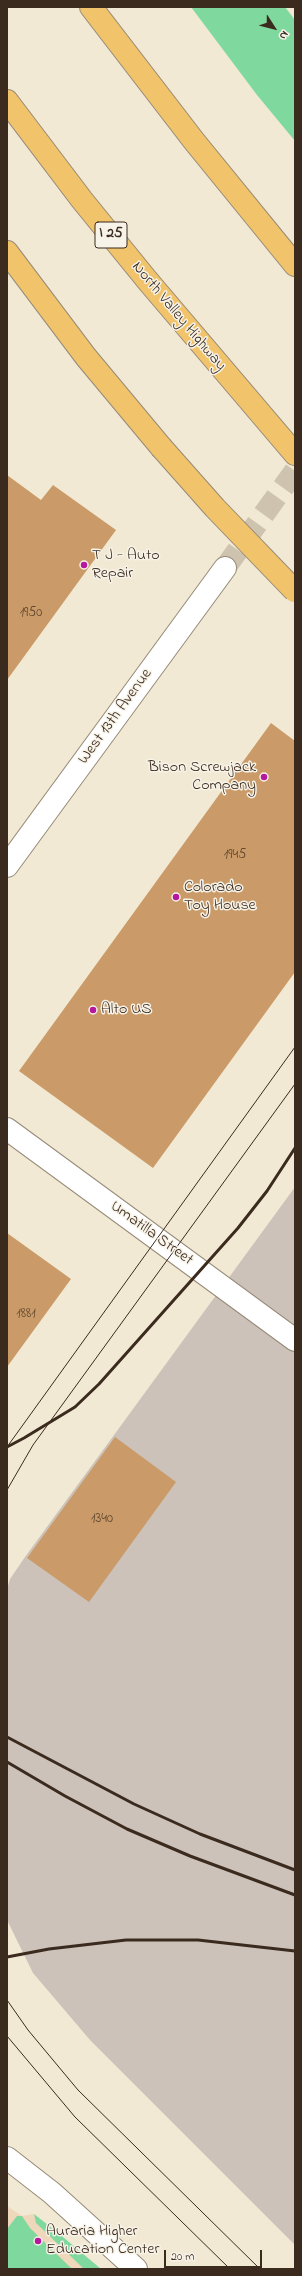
<!DOCTYPE html>
<style>
body{margin:0}
#map{position:relative;width:302px;height:2276px;overflow:hidden;background:#f1e9d3;font-family:"Indie Flower",sans-serif}
canvas{display:block}
.frame{position:absolute;inset:0;border:8px solid #3b2a1e;pointer-events:none}
.north{position:absolute;left:254px;top:8px;width:40px;height:40px;-webkit-text-stroke:3px #f7f3e8;paint-order:stroke;rotate:126deg;font-size:11px;font-weight:700;line-height:16px;text-align:center;color:#3b2a1e}
.north::after{content:'';display:block;margin:auto;width:14px;height:18px;background:#3b2a1e;clip-path:polygon(50% 0,100% 100%,50% 72%,0 100%)}
.scale{position:absolute;left:164px;top:2250px;width:98px;height:18px;box-sizing:border-box;border:2px solid #3b2a1e;border-top:0;padding-left:5px;font-size:12px;line-height:14px;white-space:nowrap;color:#3b2a1e;-webkit-text-stroke:3px #f7f3e8;paint-order:stroke}
</style>
<div id="map">
<canvas width="302" height="2276"></canvas>
<div class="frame"></div>
<div class="north">N</div>
<div class="scale">20 m</div>
</div>
<script>
const c = document.querySelector('canvas').getContext('2d');
c.lineJoin = 'round';
function paint(path, color) { c.fillStyle = color; c.fill(path, 'evenodd'); }
const poly = rows => new Path2D(rows.map(r => 'M' + r).join(''));
function trace(path, color, width, dash) { c.strokeStyle = color; c.lineWidth = width; c.lineCap = dash ? 'butt' : 'round'; c.setLineDash(dash || []); c.stroke(path); }
function label(font, color, halo, rows, align = 'center') {
  c.font = font + ' "Indie Flower",sans-serif'; c.lineWidth = 3; c.setLineDash([]); c.textBaseline = 'middle'; c.strokeStyle = halo; c.fillStyle = color; for (const [text, x, y, turn = 0] of rows) {
    c.save(); c.translate(x, y); c.rotate((+turn || 0) * Math.PI / 180); c.textAlign = isNaN(turn) ? turn : align; if (halo) c.strokeText(text, 0, 0); c.fillText(text, 0, 0); c.restore();
  }
}
const built = poly([
 [7,2206,22,2216,34,2214,101,2269,7,2269]
]);
const industrial = poly([
 [295,1187,295,2245,90,2040,33,1973,7,1920,7,1589,10,1579,25,1557]
]);
const green = poly([
 [191,7,285,7,295,20,295,141,257,95],
 [34,2214,57,2232,101,2269,84,2269,36,2223],
 [17,2216,22,2216,30,2228,72,2269,7,2269,7,2229]
]);
const building = poly([
 [7,475,41,500,53,485,116,530,7,680],
 [271,723,295,741,295,972,153,1168,19,1071],
 [7,1233,71,1279,7,1367],
 [115,1437,176,1482,89,1602,27,1558]
]);
const minorTunnel = poly([
 [225,568,295,471]
]);
const minor = poly([
 [7,866,225,568],
 [7,1129,295,1340],
 [7,2158,52,2193,136,2269]
]);
const highway = poly([
 [91,7,194,141,295,265],
 [7,101,82,200,147,280,295,454],
 [7,252,86,357,161,447]
]);
const tram = poly([
 [7,1447,295,1047],
 [7,1490,33,1445,295,1084],
 [7,2000,28,2030,78,2090,260,2269],
 [7,2036,75,2117,230,2269]
]);
const rail = poly([
 [7,1447,24,1438,75,1407,99,1384,238,1228,267,1191,295,1148],
 [7,1737,134,1804,200,1834,295,1870],
 [7,1762,65,1796,127,1829,190,1856,295,1895],
 [7,1957,49,1949,126,1940,198,1940,295,1951]
]);
const highwayBridge = poly([
 [161,447,215,508,295,591]
]);
const markers = [
 [84,565,4,"#b5179e"],
 [264,777,4,"#b5179e"],
 [176,897,4,"#b5179e"],
 [93,1010,4,"#b5179e"],
 [38,2241,4,"#b5179e"]
];
const numberNames = [
 ["1950",31,614],
 ["1945",235,856],
 ["1881",26,1315],
 ["1340",102,1520]
];
const shields = [
 [111,235,32]
];
const shieldNames = [
 ["I 25",111,235]
];
const streetNames = [
 ["North Valley Highway",178,317,50],
 ["West 13th Avenue",116,717,-54],
 ["Umatilla Street",151,1234,36]
];
const poiNames = [
 ["T J - Auto",92,556],
 ["Repair",92,574],
 ["Bison Screwjack",256,768,"right"],
 ["Company",256,786,"right"],
 ["Colorado",184,888],
 ["Toy House",184,906],
 ["Alto US",101,1010],
 ["Auraria Higher",46,2232],
 ["Education Center",46,2250]
];
paint(built, '#eed7bb');
paint(industrial, '#ccc2b9');
paint(green, '#7fd99f');
paint(building, '#ca9b68');
trace(minorTunnel, '#cdc3af', 22, [22, 11]);
trace(minor, '#968a78', 24);
trace(highway, '#968a78', 24);
trace(minor, '#fff', 22);
trace(highway, '#f1c36a', 22);
trace(tram, '#3b2a1e', 1);
trace(rail, '#3b2a1e', 3);
trace(highwayBridge, '#968a78', 24, []);
trace(highwayBridge, '#f1c36a', 22);
for (const [x, y, r, color] of markers) { const dot = new Path2D(); dot.arc(x, y, r, 0, 2 * Math.PI); c.fillStyle = color; c.fill(dot); trace(dot, '#f7f3e8', 1.5); }
label('14px', '#5f4630', null, numberNames);
for (const [x, y, w] of shields) { const box = new Path2D(); box.roundRect(x - w / 2, y - 13, w, 26, 3); c.fillStyle = '#f7f3e8'; c.fill(box); trace(box, '#3b2a1e', 1); }
label('bold 15px', '#3b2a1e', null, shieldNames);
label('16px', '#3b2a1e', '#f7f3e8', streetNames);
label('16px', '#3b2a1e', '#f7f3e8', poiNames, 'left');
</script>
